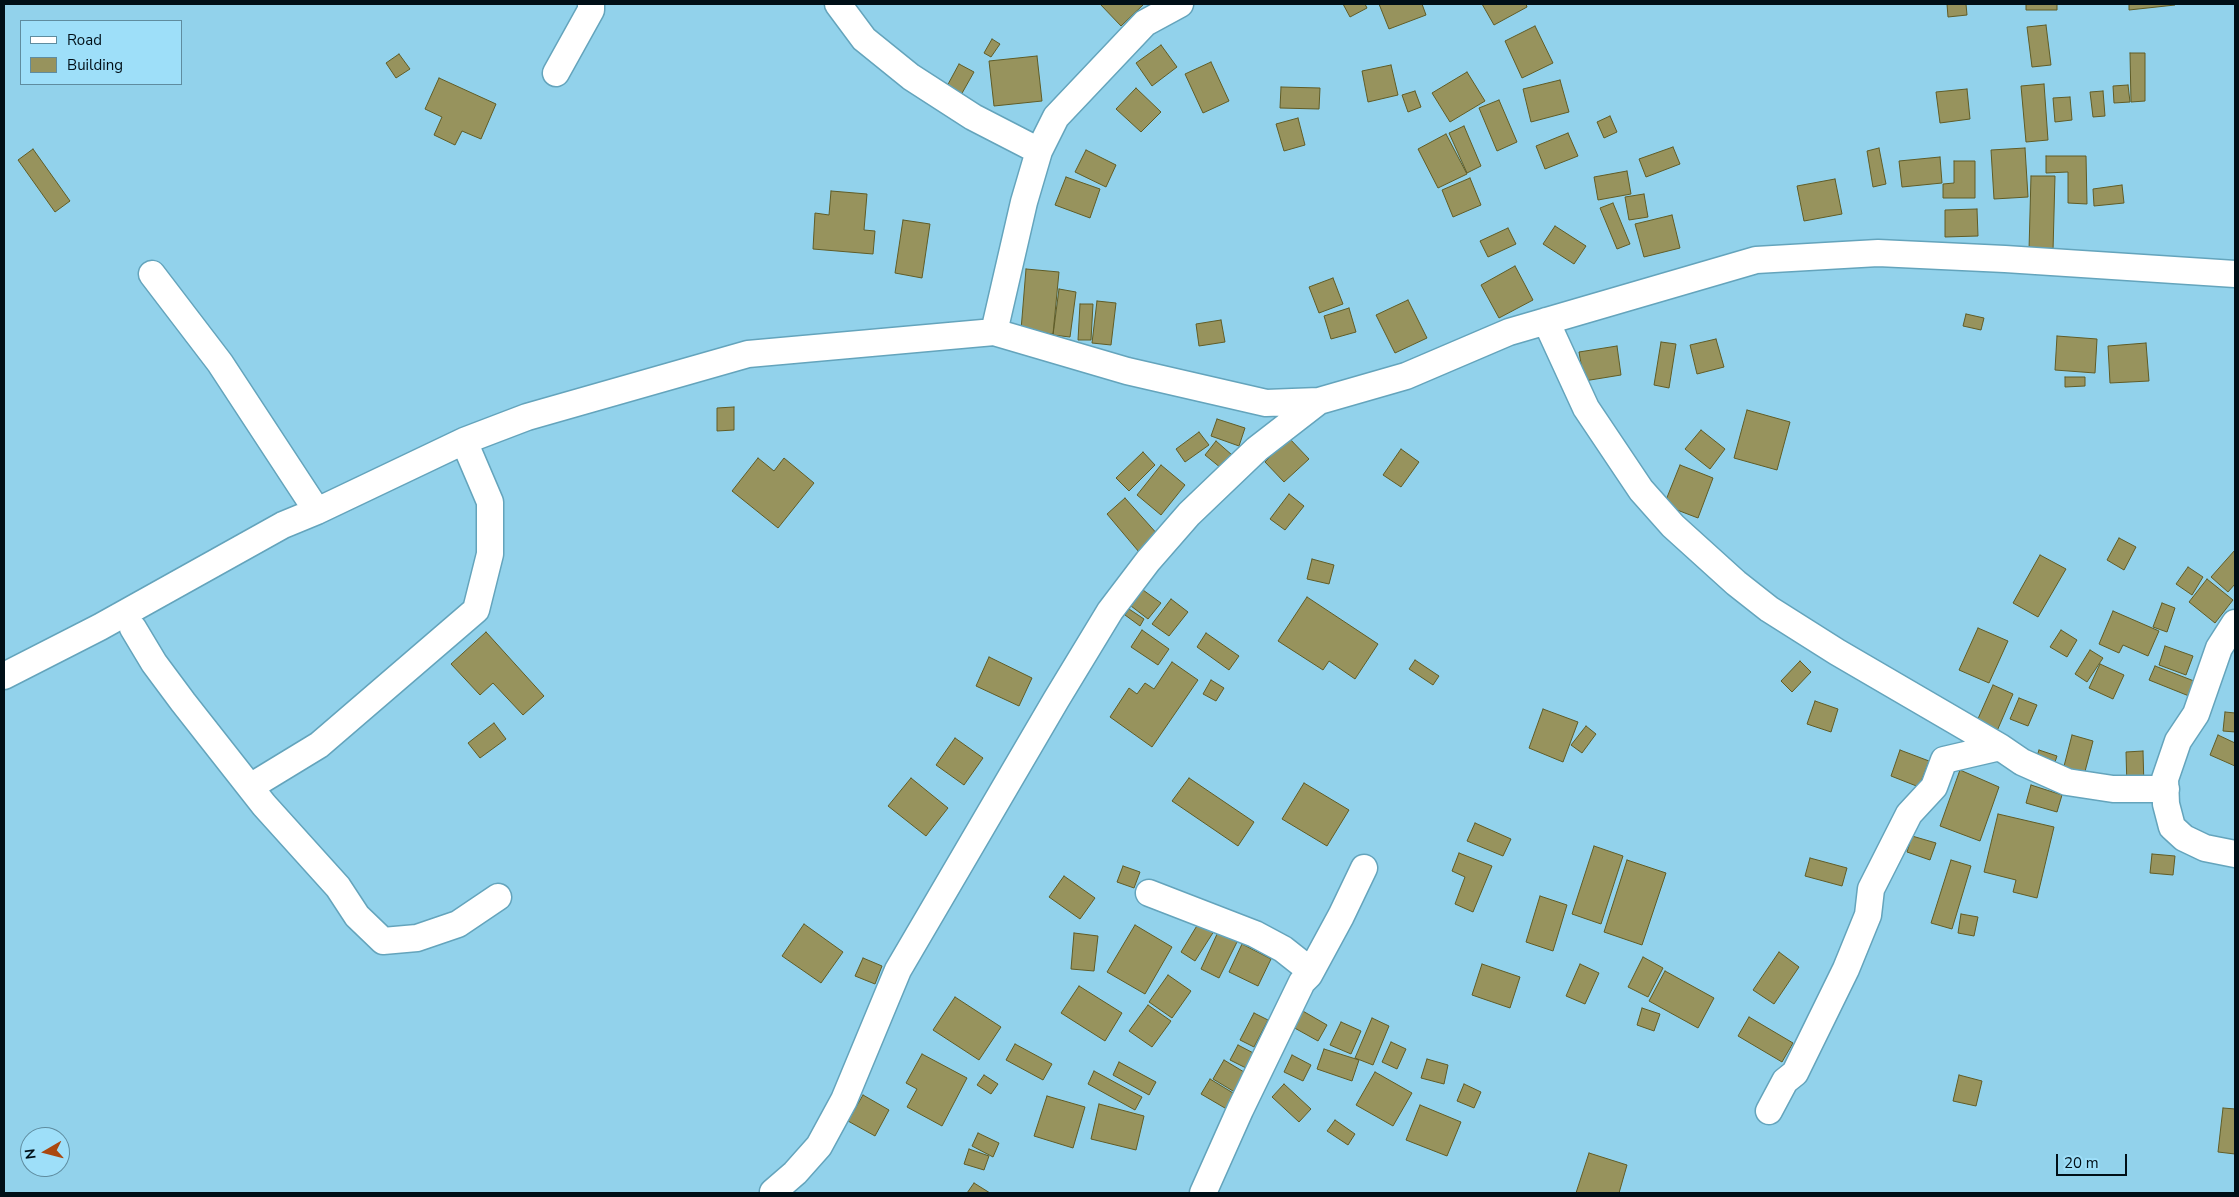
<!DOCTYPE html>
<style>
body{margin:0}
#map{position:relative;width:2239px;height:1197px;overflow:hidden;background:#92d2eb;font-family:"Nunito Sans",sans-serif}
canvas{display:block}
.frame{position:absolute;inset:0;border:5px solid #000f17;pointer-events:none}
.legend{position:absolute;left:20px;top:20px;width:162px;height:65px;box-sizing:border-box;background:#9edff9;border:1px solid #5f8c9f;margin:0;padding:6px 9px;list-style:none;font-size:15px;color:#000f17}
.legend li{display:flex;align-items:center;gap:10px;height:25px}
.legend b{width:25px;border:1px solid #5f8c9f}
.north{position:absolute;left:20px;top:1127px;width:50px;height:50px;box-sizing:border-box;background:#9edff9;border:1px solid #5f8c9f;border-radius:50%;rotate:262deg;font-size:14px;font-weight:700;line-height:20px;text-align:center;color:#000f17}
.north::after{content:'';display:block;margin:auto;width:18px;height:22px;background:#ab480f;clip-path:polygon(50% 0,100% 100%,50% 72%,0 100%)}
.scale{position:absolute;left:2056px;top:1154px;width:71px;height:22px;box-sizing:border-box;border:2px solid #000f17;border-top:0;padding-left:6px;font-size:15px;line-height:18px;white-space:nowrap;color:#000f17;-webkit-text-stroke:4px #9edff9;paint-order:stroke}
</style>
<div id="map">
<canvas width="2239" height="1197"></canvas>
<div class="frame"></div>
<ul class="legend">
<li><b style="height:6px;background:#fff"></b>Road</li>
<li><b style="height:14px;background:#97935d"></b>Building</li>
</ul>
<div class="north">N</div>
<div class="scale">20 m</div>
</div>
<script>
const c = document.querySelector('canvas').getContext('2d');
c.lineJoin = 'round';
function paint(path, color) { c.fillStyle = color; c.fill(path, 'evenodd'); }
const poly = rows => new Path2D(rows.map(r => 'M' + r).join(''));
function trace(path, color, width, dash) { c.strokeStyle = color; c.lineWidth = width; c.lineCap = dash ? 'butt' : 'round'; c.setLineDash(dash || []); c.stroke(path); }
const building = poly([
 [1100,4,1144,4,1121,26,1100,4],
 [1343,4,1365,4,1367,8,1350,17,1343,4],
 [1379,4,1422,4,1426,15,1389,29,1379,4],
 [1482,4,1526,4,1527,7,1494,25,1482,4],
 [1947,4,1966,4,1967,15,1948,17,1947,4],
 [2026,4,2057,4,2057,10,2026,10,2026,4],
 [2129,4,2175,4,2175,5,2129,10,2129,4],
 [2046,25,2051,65,2032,67,2027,27,2046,25],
 [1535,26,1553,63,1522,78,1505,41,1535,26],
 [992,39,1000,44,991,57,984,53,992,39],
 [1161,45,1177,67,1152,86,1136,63,1161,45],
 [2130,53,2145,53,2145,101,2131,102,2130,53],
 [399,54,410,69,396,78,386,63,399,54],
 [1037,56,1042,101,994,106,989,61,1037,56],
 [1211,62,1229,101,1203,113,1185,74,1211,62],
 [959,64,974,72,961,95,946,88,959,64],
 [1391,65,1398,95,1368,102,1362,71,1391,65],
 [1467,72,1485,101,1450,122,1432,93,1467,72],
 [439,78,496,104,481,139,462,131,455,145,434,135,442,117,425,109,439,78],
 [1560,80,1569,112,1531,122,1523,89,1560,80],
 [2044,84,2048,140,2026,142,2021,86,2044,84],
 [2128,85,2130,102,2114,103,2113,86,2128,85],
 [1281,87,1320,88,1319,109,1280,108,1281,87],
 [1136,88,1161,112,1141,132,1116,109,1136,88],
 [1967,89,1970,119,1940,123,1936,92,1967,89],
 [1415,91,1421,107,1408,112,1402,95,1415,91],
 [2103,91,2105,116,2093,117,2090,92,2103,91],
 [2070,97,2072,120,2055,122,2053,98,2070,97],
 [1499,100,1517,142,1497,151,1479,108,1499,100],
 [1610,116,1617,132,1604,138,1597,122,1610,116],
 [1298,118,1305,145,1284,151,1276,124,1298,118],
 [1464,126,1481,166,1467,173,1449,133,1464,126],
 [1568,133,1578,156,1545,169,1536,146,1568,133],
 [1446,134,1467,174,1438,188,1418,149,1446,134],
 [1673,147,1680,164,1646,177,1639,159,1673,147],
 [1879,148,1886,184,1873,187,1867,151,1879,148],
 [2025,148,2028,197,1994,199,1991,150,2025,148],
 [33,149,70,201,55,212,18,160,33,149],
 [1086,150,1116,165,1106,187,1075,172,1086,150],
 [2046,156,2086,156,2087,204,2068,203,2068,172,2046,173,2046,156],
 [1940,157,1942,183,1902,187,1899,161,1940,157],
 [1954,161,1975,161,1975,198,1943,198,1943,184,1954,183,1954,161],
 [1627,171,1631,194,1598,200,1594,177,1627,171],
 [2031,176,2055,176,2053,251,2029,250,2031,176],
 [1066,177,1100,189,1090,218,1055,205,1066,177],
 [1470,178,1481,205,1453,217,1442,190,1470,178],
 [1835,179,1842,214,1804,221,1797,186,1835,179],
 [2122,185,2124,203,2094,206,2093,189,2122,185],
 [831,191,867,194,864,230,875,231,873,254,813,249,815,213,829,215,831,191],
 [1644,194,1648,217,1629,220,1625,197,1644,194],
 [1613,203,1630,244,1617,249,1600,208,1613,203],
 [1977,209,1978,236,1945,237,1945,210,1977,209],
 [1672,215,1680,248,1644,257,1635,224,1672,215],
 [903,220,930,224,922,278,895,273,903,220],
 [1555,226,1586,246,1574,264,1543,244,1555,226],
 [1508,228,1516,244,1488,257,1480,241,1508,228],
 [1515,266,1533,300,1499,318,1481,285,1515,266],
 [1026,269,1059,272,1053,334,1021,330,1026,269],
 [1333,278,1343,304,1319,313,1309,287,1333,278],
 [1059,289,1076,292,1070,337,1053,335,1059,289],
 [1408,300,1427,338,1395,353,1376,315,1408,300],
 [1097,301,1116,303,1111,345,1092,343,1097,301],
 [1080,304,1093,304,1091,340,1078,340,1080,304],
 [1349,308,1356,332,1331,339,1324,316,1349,308],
 [1966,314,1984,318,1981,330,1963,326,1966,314],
 [1221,320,1225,342,1199,346,1196,324,1221,320],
 [2057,336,2097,339,2095,373,2055,370,2057,336],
 [1716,339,1724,367,1697,374,1690,345,1716,339],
 [1661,342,1676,344,1669,388,1654,385,1661,342],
 [2146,343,2149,381,2110,383,2108,346,2146,343],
 [1617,346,1621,375,1584,381,1579,352,1617,346],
 [2065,377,2085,377,2085,386,2065,387,2065,377],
 [734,407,734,430,717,431,717,408,734,407],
 [1747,410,1790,422,1777,470,1734,458,1747,410],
 [1217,419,1245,428,1239,446,1211,436,1217,419],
 [1701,430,1725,449,1710,469,1685,449,1701,430],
 [1199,432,1209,445,1185,462,1176,449,1199,432],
 [1289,438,1309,459,1284,482,1265,462,1289,438],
 [1216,441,1232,455,1221,468,1205,455,1216,441],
 [1401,449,1419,462,1401,487,1383,475,1401,449],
 [1143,452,1155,465,1129,491,1116,478,1143,452],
 [758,458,774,471,784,458,814,483,778,528,732,491,758,458],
 [1161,465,1185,485,1161,515,1137,495,1161,465],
 [1680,465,1713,478,1698,518,1664,505,1680,465],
 [1289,494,1304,506,1285,530,1270,519,1289,494],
 [1125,498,1159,536,1139,552,1107,514,1125,498],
 [2119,538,2136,547,2124,570,2107,560,2119,538],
 [2235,550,2235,584,2228,592,2211,577,2235,550],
 [2040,555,2066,569,2038,617,2013,603,2040,555],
 [1312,559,1334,565,1329,584,1307,579,1312,559],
 [2188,567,2203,577,2192,595,2176,584,2188,567],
 [2207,579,2233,600,2215,623,2189,602,2207,579],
 [1143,590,1161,603,1148,619,1131,606,1143,590],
 [1307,597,1378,644,1355,679,1329,661,1323,670,1278,641,1307,597],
 [1171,599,1188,612,1169,636,1152,624,1171,599],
 [2162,603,2175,608,2167,632,2153,627,2162,603],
 [1129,609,1144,619,1140,626,1125,615,1129,609],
 [2113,611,2159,631,2148,656,2123,645,2119,653,2099,644,2113,611],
 [1978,628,2008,641,1989,683,1959,670,1978,628],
 [1142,630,1169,649,1158,665,1131,647,1142,630],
 [2061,630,2077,640,2067,657,2050,647,2061,630],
 [486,632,544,696,523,715,493,683,480,695,451,664,486,632],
 [1206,633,1239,656,1229,670,1197,647,1206,633],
 [2165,646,2193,656,2186,675,2159,665,2165,646],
 [2090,650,2103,658,2087,682,2075,674,2090,650],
 [989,657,1032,678,1019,706,976,686,989,657],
 [1415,660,1439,676,1433,685,1409,669,1415,660],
 [1800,661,1811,672,1792,692,1781,681,1800,661],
 [1172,662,1198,680,1152,747,1110,717,1129,688,1137,694,1145,683,1154,689,1172,662],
 [2100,664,2124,675,2113,699,2089,688,2100,664],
 [2155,666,2194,681,2189,696,2149,680,2155,666],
 [1211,680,1224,688,1216,701,1203,694,1211,680],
 [1993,685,2013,694,1997,731,1977,721,1993,685],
 [2019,698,2037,705,2028,726,2010,719,2019,698],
 [1815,701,1838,709,1831,732,1807,724,1815,701],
 [1543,709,1578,722,1563,762,1529,748,1543,709],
 [2225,712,2235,713,2235,732,2223,731,2225,712],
 [494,723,506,739,480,758,468,743,494,723],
 [1586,726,1596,734,1582,753,1571,745,1586,726],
 [2072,735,2093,741,2083,779,2062,774,2072,735],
 [2218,735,2235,743,2235,766,2210,755,2218,735],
 [955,738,983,758,964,785,936,765,955,738],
 [1900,750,1929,761,1919,787,1891,776,1900,750],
 [2039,750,2057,756,2053,768,2035,762,2039,750],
 [2143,751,2144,787,2127,788,2126,752,2143,751],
 [1960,770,1999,787,1980,841,1940,826,1960,770],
 [911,778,948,808,926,836,888,806,911,778],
 [1189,778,1254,822,1238,846,1172,801,1189,778],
 [1304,783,1349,810,1327,846,1282,819,1304,783],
 [2031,785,2062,795,2057,812,2026,803,2031,785],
 [1998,814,2054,827,2037,898,2013,892,2016,880,1984,872,1998,814],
 [1475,823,1511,839,1503,856,1467,841,1475,823],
 [1912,836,1936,843,1930,860,1907,852,1912,836],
 [1594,846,1623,856,1601,924,1572,914,1594,846],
 [1459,853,1492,866,1473,912,1455,904,1465,877,1452,871,1459,853],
 [2152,854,2175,856,2173,875,2150,873,2152,854],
 [1810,858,1847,868,1842,886,1805,876,1810,858],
 [1627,860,1666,873,1642,945,1604,932,1627,860],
 [1951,860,1971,866,1952,929,1931,923,1951,860],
 [1123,866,1140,872,1134,888,1117,882,1123,866],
 [1064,876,1095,898,1080,919,1049,897,1064,876],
 [1540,896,1567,905,1553,951,1526,942,1540,896],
 [1961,914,1978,917,1974,936,1958,933,1961,914],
 [1201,919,1216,928,1195,961,1181,952,1201,919],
 [804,924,843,952,821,983,782,956,804,924],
 [1135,925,1172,947,1145,994,1107,972,1135,925],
 [1218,932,1237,942,1219,978,1201,969,1218,932],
 [1074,933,1098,936,1094,971,1071,969,1074,933],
 [1242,944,1271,959,1258,986,1229,972,1242,944],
 [1779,952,1799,967,1774,1004,1753,990,1779,952],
 [1643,957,1663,968,1648,997,1628,987,1643,957],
 [863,958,882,966,875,984,855,976,863,958],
 [1482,964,1520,977,1510,1008,1472,995,1482,964],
 [1580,964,1599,973,1585,1004,1566,996,1580,964],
 [1665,971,1714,998,1698,1028,1649,1001,1665,971],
 [1168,975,1191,991,1172,1018,1149,1002,1168,975],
 [1079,986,1122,1013,1105,1041,1061,1013,1079,986],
 [955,997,1001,1027,979,1060,933,1030,955,997],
 [1148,1005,1171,1021,1152,1047,1129,1031,1148,1005],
 [1642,1008,1660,1014,1654,1031,1637,1025,1642,1008],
 [1301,1010,1327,1025,1318,1041,1291,1026,1301,1010],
 [1254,1013,1268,1020,1254,1047,1240,1040,1254,1013],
 [1749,1017,1793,1043,1782,1062,1738,1036,1749,1017],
 [1372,1018,1389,1026,1373,1065,1355,1058,1372,1018],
 [1341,1022,1361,1031,1351,1054,1330,1045,1341,1022],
 [1391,1042,1406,1049,1397,1069,1382,1062,1391,1042],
 [1015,1044,1052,1064,1043,1080,1006,1060,1015,1044],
 [1238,1045,1261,1057,1254,1072,1230,1060,1238,1045],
 [1324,1049,1359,1060,1352,1081,1317,1069,1324,1049],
 [922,1054,967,1078,942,1126,907,1107,917,1089,906,1083,922,1054],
 [1292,1055,1311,1065,1303,1081,1284,1072,1292,1055],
 [1427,1059,1448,1065,1444,1084,1421,1078,1427,1059],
 [1224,1060,1249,1075,1238,1094,1213,1079,1224,1060],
 [1119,1062,1156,1082,1149,1095,1113,1075,1119,1062],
 [1094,1071,1142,1097,1135,1110,1088,1084,1094,1071],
 [1375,1072,1412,1093,1393,1126,1356,1105,1375,1072],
 [984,1075,998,1084,991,1094,977,1085,984,1075],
 [1959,1075,1982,1081,1976,1106,1953,1101,1959,1075],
 [1210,1079,1238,1096,1230,1111,1201,1094,1210,1079],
 [1284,1084,1311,1109,1299,1122,1272,1097,1284,1084],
 [1464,1084,1481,1092,1474,1108,1457,1101,1464,1084],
 [863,1095,889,1110,875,1136,848,1121,863,1095],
 [1047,1096,1085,1107,1073,1148,1034,1136,1047,1096],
 [1099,1104,1144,1116,1136,1150,1091,1139,1099,1104],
 [1420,1105,1461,1122,1447,1156,1406,1140,1420,1105],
 [2223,1108,2235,1109,2235,1154,2218,1152,2223,1108],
 [1335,1120,1355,1134,1348,1145,1327,1131,1335,1120],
 [978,1133,999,1143,993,1157,972,1146,978,1133],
 [969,1149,989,1156,984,1170,964,1164,969,1149],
 [1589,1153,1627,1165,1619,1193,1576,1193,1589,1153],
 [974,1183,990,1193,967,1193,974,1183]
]);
const minor = poly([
 [838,4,864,39,911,77,973,117,1039,151],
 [556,73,591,10,591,4],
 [152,274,220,363,317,511],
 [1546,321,1586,408,1641,490,1673,526,1736,583,1769,609,1837,652,2000,747,2022,762,2067,782,2113,789,2166,789],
 [994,332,1024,202,1039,151,1056,117,1145,23,1180,4],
 [2235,623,2219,648,2196,714,2178,741,2165,779,2166,804,2172,827,2184,838,2205,848,2235,854],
 [133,628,154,663,183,702,264,805,338,887,357,916,383,941,417,938,458,924,498,897],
 [4,676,100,627,283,525,317,511,464,441,527,417,748,354,994,332,1127,371,1266,403,1319,401,1406,376,1509,332,1756,260,1878,253,2005,259,2235,274],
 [250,787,319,745,476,610,490,554,490,502,464,441],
 [1149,893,1255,934,1283,949,1302,964,1309,975],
 [1769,1111,1785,1081,1795,1073,1846,969,1868,915,1871,889,1909,814,1934,787,1944,760,2000,747],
 [773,1192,795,1173,819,1146,844,1100,898,970,1056,700,1110,611,1148,561,1189,514,1257,449,1319,401],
 [1203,1193,1240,1110,1302,982,1309,975,1341,916,1364,868]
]);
paint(building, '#97935d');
trace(building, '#605c26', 1);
trace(minor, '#64a4bc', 29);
trace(minor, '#fff', 26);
</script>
